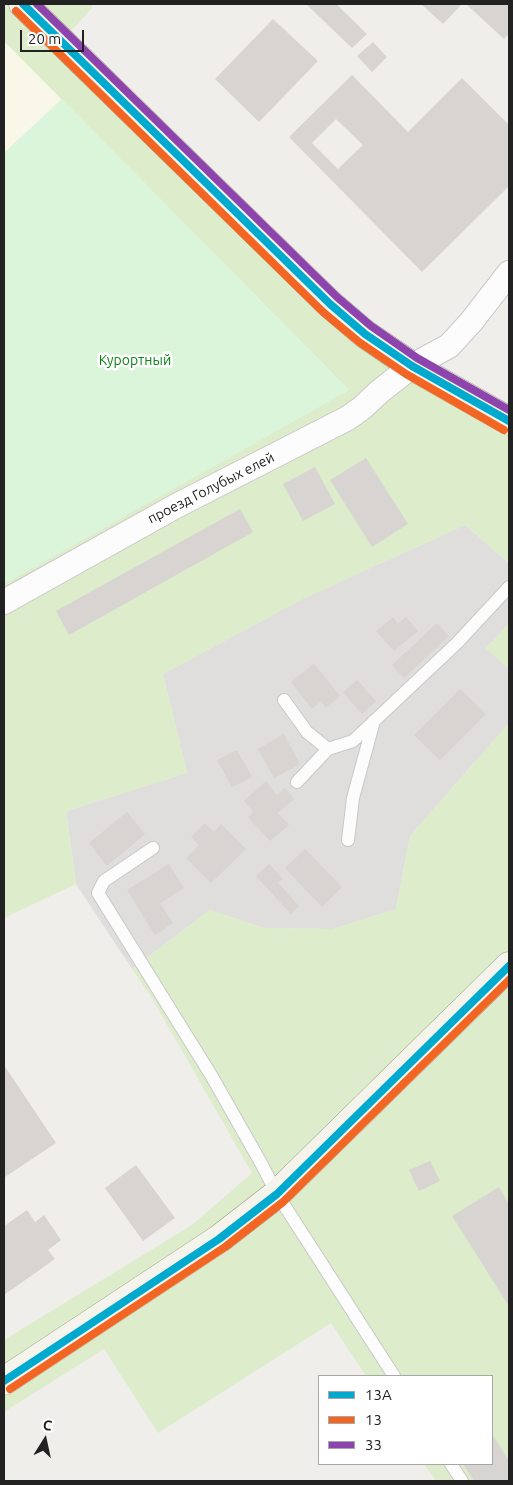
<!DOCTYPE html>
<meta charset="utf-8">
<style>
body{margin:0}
#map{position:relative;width:513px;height:1485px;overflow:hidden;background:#f0eeeb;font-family:Ubuntu,sans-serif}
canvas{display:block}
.frame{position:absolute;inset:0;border:5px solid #222;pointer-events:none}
.legend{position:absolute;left:318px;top:1375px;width:175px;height:90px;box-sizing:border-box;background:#fff;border:1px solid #a7a7a7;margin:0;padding:6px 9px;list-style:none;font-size:15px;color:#222}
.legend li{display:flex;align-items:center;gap:10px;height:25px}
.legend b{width:25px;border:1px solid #a7a7a7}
.north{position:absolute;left:20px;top:1415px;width:50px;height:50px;-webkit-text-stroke:4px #fff;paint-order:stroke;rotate:10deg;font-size:14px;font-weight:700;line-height:20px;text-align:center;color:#222}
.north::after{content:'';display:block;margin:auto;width:18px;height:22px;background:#222;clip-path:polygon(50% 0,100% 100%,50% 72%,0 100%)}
.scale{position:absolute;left:20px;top:30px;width:64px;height:22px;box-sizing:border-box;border:2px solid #222;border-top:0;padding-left:6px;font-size:15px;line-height:18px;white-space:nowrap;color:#222;-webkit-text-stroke:4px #fff;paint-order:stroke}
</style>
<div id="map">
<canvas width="513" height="1485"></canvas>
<div class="frame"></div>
<ul class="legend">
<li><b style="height:6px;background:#00a9ce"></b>13А</li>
<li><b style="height:6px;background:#f26522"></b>13</li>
<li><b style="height:6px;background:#8e44ad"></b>33</li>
</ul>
<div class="north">С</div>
<div class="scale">20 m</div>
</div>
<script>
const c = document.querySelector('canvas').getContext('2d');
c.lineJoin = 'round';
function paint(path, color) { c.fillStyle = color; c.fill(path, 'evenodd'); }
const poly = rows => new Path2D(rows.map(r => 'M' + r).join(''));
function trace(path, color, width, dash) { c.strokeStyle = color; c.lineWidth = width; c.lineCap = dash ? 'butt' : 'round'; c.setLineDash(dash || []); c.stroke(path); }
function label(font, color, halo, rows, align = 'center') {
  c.font = font + ' Ubuntu,sans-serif'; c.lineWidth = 5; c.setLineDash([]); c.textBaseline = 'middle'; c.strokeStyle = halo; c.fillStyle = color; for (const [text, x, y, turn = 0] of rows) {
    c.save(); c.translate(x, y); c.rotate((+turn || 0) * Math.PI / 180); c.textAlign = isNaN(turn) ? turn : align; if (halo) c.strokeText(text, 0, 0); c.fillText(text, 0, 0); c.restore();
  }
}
const residential = poly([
 [465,525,509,563,509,624,486,648,509,669,509,723,410,836,396,909,333,929,264,928,210,910,132,969,76,884,66,811,187,773,163,674,302,599]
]);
const education = poly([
 [4,41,62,99,4,153]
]);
const grass = poly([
 [4,4,90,4,93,7,62,41,296,273,509,421,509,563,465,525,303,599,163,674,187,773,66,811,76,884,4,918,4,584,349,390,4,41],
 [509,624,509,669,486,648],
 [509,723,509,1481,436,1481,424,1464,492,1464,492,1376,366,1376,331,1323,158,1433,104,1349,4,1412,4,1340,192,1225,252,1173,153,1000,132,969,210,910,264,928,333,929,396,909,410,836]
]);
const park = poly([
 [62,99,349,390,4,584,4,153]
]);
const building = poly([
 [306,4,336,4,367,34,352,48],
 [421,4,462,4,443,24],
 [466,4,508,4,509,5,509,34,504,39],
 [273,19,318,61,259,122,215,79],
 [373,42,387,57,372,72,357,56],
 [352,75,408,132,462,78,509,125,509,186,422,272,289,137],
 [336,119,363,145,338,169,312,143],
 [366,458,408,524,372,547,330,480],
 [315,467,335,504,303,521,283,484],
 [240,509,253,532,69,635,56,611],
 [393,617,398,624,406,617,418,631,394,651,376,631],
 [437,623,449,636,404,678,392,665],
 [314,664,340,696,326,708,321,701,312,709,291,682],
 [357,680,376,701,362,714,343,692],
 [460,689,486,714,440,760,414,735],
 [284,734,300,764,274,778,258,749],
 [237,750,252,777,232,787,217,760],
 [266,781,277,795,285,788,294,799,278,813,289,825,270,841,248,817,254,812,244,801],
 [127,812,145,834,107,866,89,843],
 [205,823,214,832,221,824,246,849,211,883,186,858,199,845,191,837],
 [305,849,342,887,322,907,285,868],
 [169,864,184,888,160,903,173,923,155,935,127,890],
 [269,864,283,879,278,883,299,906,291,914,256,876],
 [4,1065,56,1143,5,1177,4,1176],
 [430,1161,440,1181,419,1191,409,1170],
 [136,1165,175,1218,143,1241,105,1188],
 [499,1187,509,1204,509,1306,452,1216],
 [27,1210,35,1222,44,1215,61,1240,48,1250,55,1259,4,1295,4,1226],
 [494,1437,509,1461,509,1481,474,1481,463,1464,492,1464,492,1438]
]);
const lane = poly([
 [284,700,307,732,328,749],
 [297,782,328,749,353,741,457,643,509,587],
 [348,840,353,798,374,721],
 [153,848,104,881,98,893,211,1075,261,1163,277,1194,394,1376],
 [451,1464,462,1481]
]);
const street = poly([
 [4,602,176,506,348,418,362,408,379,392,412,366,449,346,471,322,509,273]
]);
const secondary = poly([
 [23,4,330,304,365,334,412,366,509,421],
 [4,1381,219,1239,277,1194,509,966]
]);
const bus1 = poly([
 [23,4,330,304,365,334,412,366,509,421],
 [4,1381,219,1239,277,1194,509,966]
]);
const bus2 = poly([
 [16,11,323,312,359,342,406,374,504,430],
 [10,1389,225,1247,283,1202,509,980]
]);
const bus3 = poly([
 [37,4,337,297,371,326,417,358,509,410]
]);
const parkNames = [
 ["Курортный",135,360]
];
const streetNames = [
 ["проезд Голубых елей",211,488,-27]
];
paint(residential, '#dfdedc');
paint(education, '#f8f7e8');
paint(grass, '#ddeccb');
paint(park, '#daf5da');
paint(building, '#d7d4d2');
trace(lane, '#c9c8c7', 14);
trace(street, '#c9c8c7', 26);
trace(secondary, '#999a82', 29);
trace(lane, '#fdfcfc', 12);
trace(street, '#fdfcfc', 24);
trace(secondary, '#f4f4ed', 28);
trace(bus1, '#00a9ce', 8);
trace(bus2, '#f26522', 8);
trace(bus3, '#8e44ad', 8);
label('14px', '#0c8416', '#fff', parkNames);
label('14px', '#222', '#fff', streetNames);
</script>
